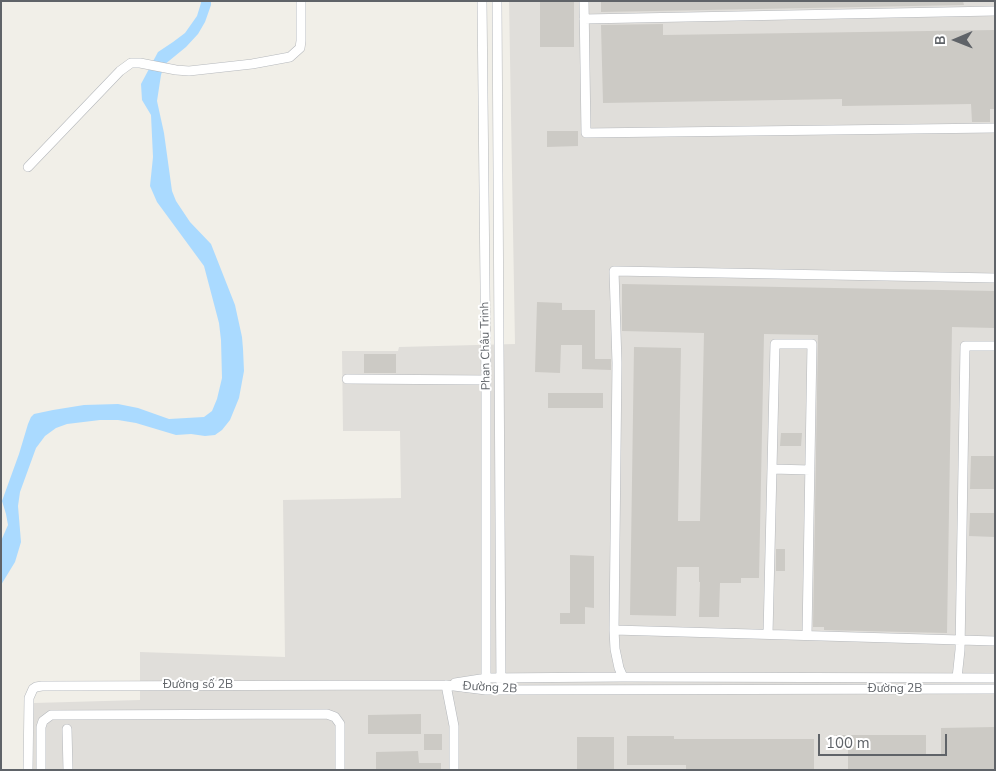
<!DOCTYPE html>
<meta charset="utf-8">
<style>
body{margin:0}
#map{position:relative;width:996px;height:771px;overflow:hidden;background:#f1efe8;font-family:"Nunito Sans",sans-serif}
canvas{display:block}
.frame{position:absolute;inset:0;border:2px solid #5f6368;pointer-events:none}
.north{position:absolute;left:931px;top:15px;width:50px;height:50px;-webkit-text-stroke:4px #fff;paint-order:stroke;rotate:269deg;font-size:14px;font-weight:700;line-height:20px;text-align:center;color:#5f6368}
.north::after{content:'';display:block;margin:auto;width:18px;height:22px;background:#5f6368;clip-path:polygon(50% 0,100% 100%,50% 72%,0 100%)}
.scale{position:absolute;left:818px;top:734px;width:129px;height:22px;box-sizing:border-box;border:2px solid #5f6368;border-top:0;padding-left:6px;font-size:15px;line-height:18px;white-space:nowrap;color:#5f6368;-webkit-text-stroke:4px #fff;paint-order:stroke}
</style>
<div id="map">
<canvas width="996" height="771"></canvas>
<div class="frame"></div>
<div class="north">B</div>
<div class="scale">100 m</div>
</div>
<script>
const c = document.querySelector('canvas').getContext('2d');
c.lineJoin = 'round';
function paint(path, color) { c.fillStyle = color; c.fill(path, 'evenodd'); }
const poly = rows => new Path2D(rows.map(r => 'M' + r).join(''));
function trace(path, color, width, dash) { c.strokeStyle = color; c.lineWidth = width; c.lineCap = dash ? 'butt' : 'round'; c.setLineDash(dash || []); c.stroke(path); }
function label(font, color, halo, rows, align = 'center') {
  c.font = font + ' "Nunito Sans",sans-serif'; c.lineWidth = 4; c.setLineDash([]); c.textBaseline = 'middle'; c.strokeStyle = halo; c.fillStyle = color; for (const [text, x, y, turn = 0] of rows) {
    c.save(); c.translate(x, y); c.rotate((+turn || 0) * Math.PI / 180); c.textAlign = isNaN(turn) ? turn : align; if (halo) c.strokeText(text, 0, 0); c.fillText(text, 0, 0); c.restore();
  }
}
const industrial = poly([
 [509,1,995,1,995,770,33,770,34,703,140,700,140,652,285,657,283,500,401,498,400,431,343,431,342,351,398,351,399,347,515,344]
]);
const water = poly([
 [201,1,211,1,211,5,205,22,198,34,186,47,164,65,161,75,157,101,164,133,172,191,176,201,190,222,211,244,235,305,242,337,243,349,244,371,239,398,230,420,222,430,215,435,205,436,191,434,176,435,136,423,118,420,100,420,67,424,56,428,45,436,36,448,20,492,18,506,21,542,15,562,1,585,1,541,8,525,6,514,2,501,19,454,28,424,31,417,34,414,53,410,84,405,118,404,138,408,169,419,204,417,212,411,217,399,222,378,221,340,219,323,204,266,157,202,150,186,153,157,151,115,142,100,141,84,158,52,173,42,185,33,197,16,201,3]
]);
const building = poly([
 [540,1,574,1,574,47,540,47],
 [601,1,963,1,964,5,601,12],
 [663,24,663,35,995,30,995,109,990,109,990,122,972,122,971,104,842,106,842,99,603,103,601,25],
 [547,131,578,131,578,146,547,147],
 [622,284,995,291,995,328,952,327,947,633,824,630,824,627,813,627,818,335,764,334,759,578,741,578,741,583,720,583,719,617,699,617,700,582,699,582,699,567,677,567,676,616,630,615,634,347,681,348,678,521,700,521,704,333,622,331],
 [537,302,562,303,562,310,595,310,595,359,611,359,611,370,582,369,582,345,561,345,560,373,535,372],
 [364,354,396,354,396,373,364,373],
 [548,393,603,393,603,408,548,408],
 [781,433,802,433,801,446,780,446],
 [971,456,995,456,995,489,970,489],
 [970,513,995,513,995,537,969,536],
 [776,549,785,549,785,571,776,571],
 [570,555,594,556,594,608,585,607,585,624,560,624,560,613,570,613],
 [421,714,421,734,368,734,368,715],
 [995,727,995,770,848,770,848,745,836,746,836,735,926,735,926,756,941,756,941,728],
 [424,734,442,734,442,750,424,750],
 [627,736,674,736,674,739,814,739,814,770,686,770,686,765,627,765],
 [577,737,614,737,614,770,577,770],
 [418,751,419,763,441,763,441,770,376,770,376,752]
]);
const minor = poly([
 [482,1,486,380,486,690],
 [497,1,501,690],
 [584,1,586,133,995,128],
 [584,19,995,11],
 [28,167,120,71,131,63,140,63,176,70,189,71,252,64,290,57,300,48,301,41,301,1],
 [995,278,614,271,617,363,614,630,995,641],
 [347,379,486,380],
 [772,469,810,470],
 [614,630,615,649,619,668,623,677],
 [768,634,775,344,812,344,807,635],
 [957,678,960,650,965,346,995,346],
 [455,683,487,678,623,677,995,678],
 [446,685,454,726,454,770],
 [67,729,68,770],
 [28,770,29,698,33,689,36,687,42,686,446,685,486,690,995,689],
 [41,770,41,727,43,721,51,715,327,714,335,717,340,724,340,770]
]);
const streetNames = [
 ["Phan Châu Trinh",486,346,-91],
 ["Đường số 2B",198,685],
 ["Đường 2B",490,688,3],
 ["Đường 2B",895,689]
];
paint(industrial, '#e0deda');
paint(water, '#aadaff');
paint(building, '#cccac5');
trace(minor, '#b5b8bc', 10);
trace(minor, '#fff', 9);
label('12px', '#5f6368', '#fff', streetNames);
</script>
